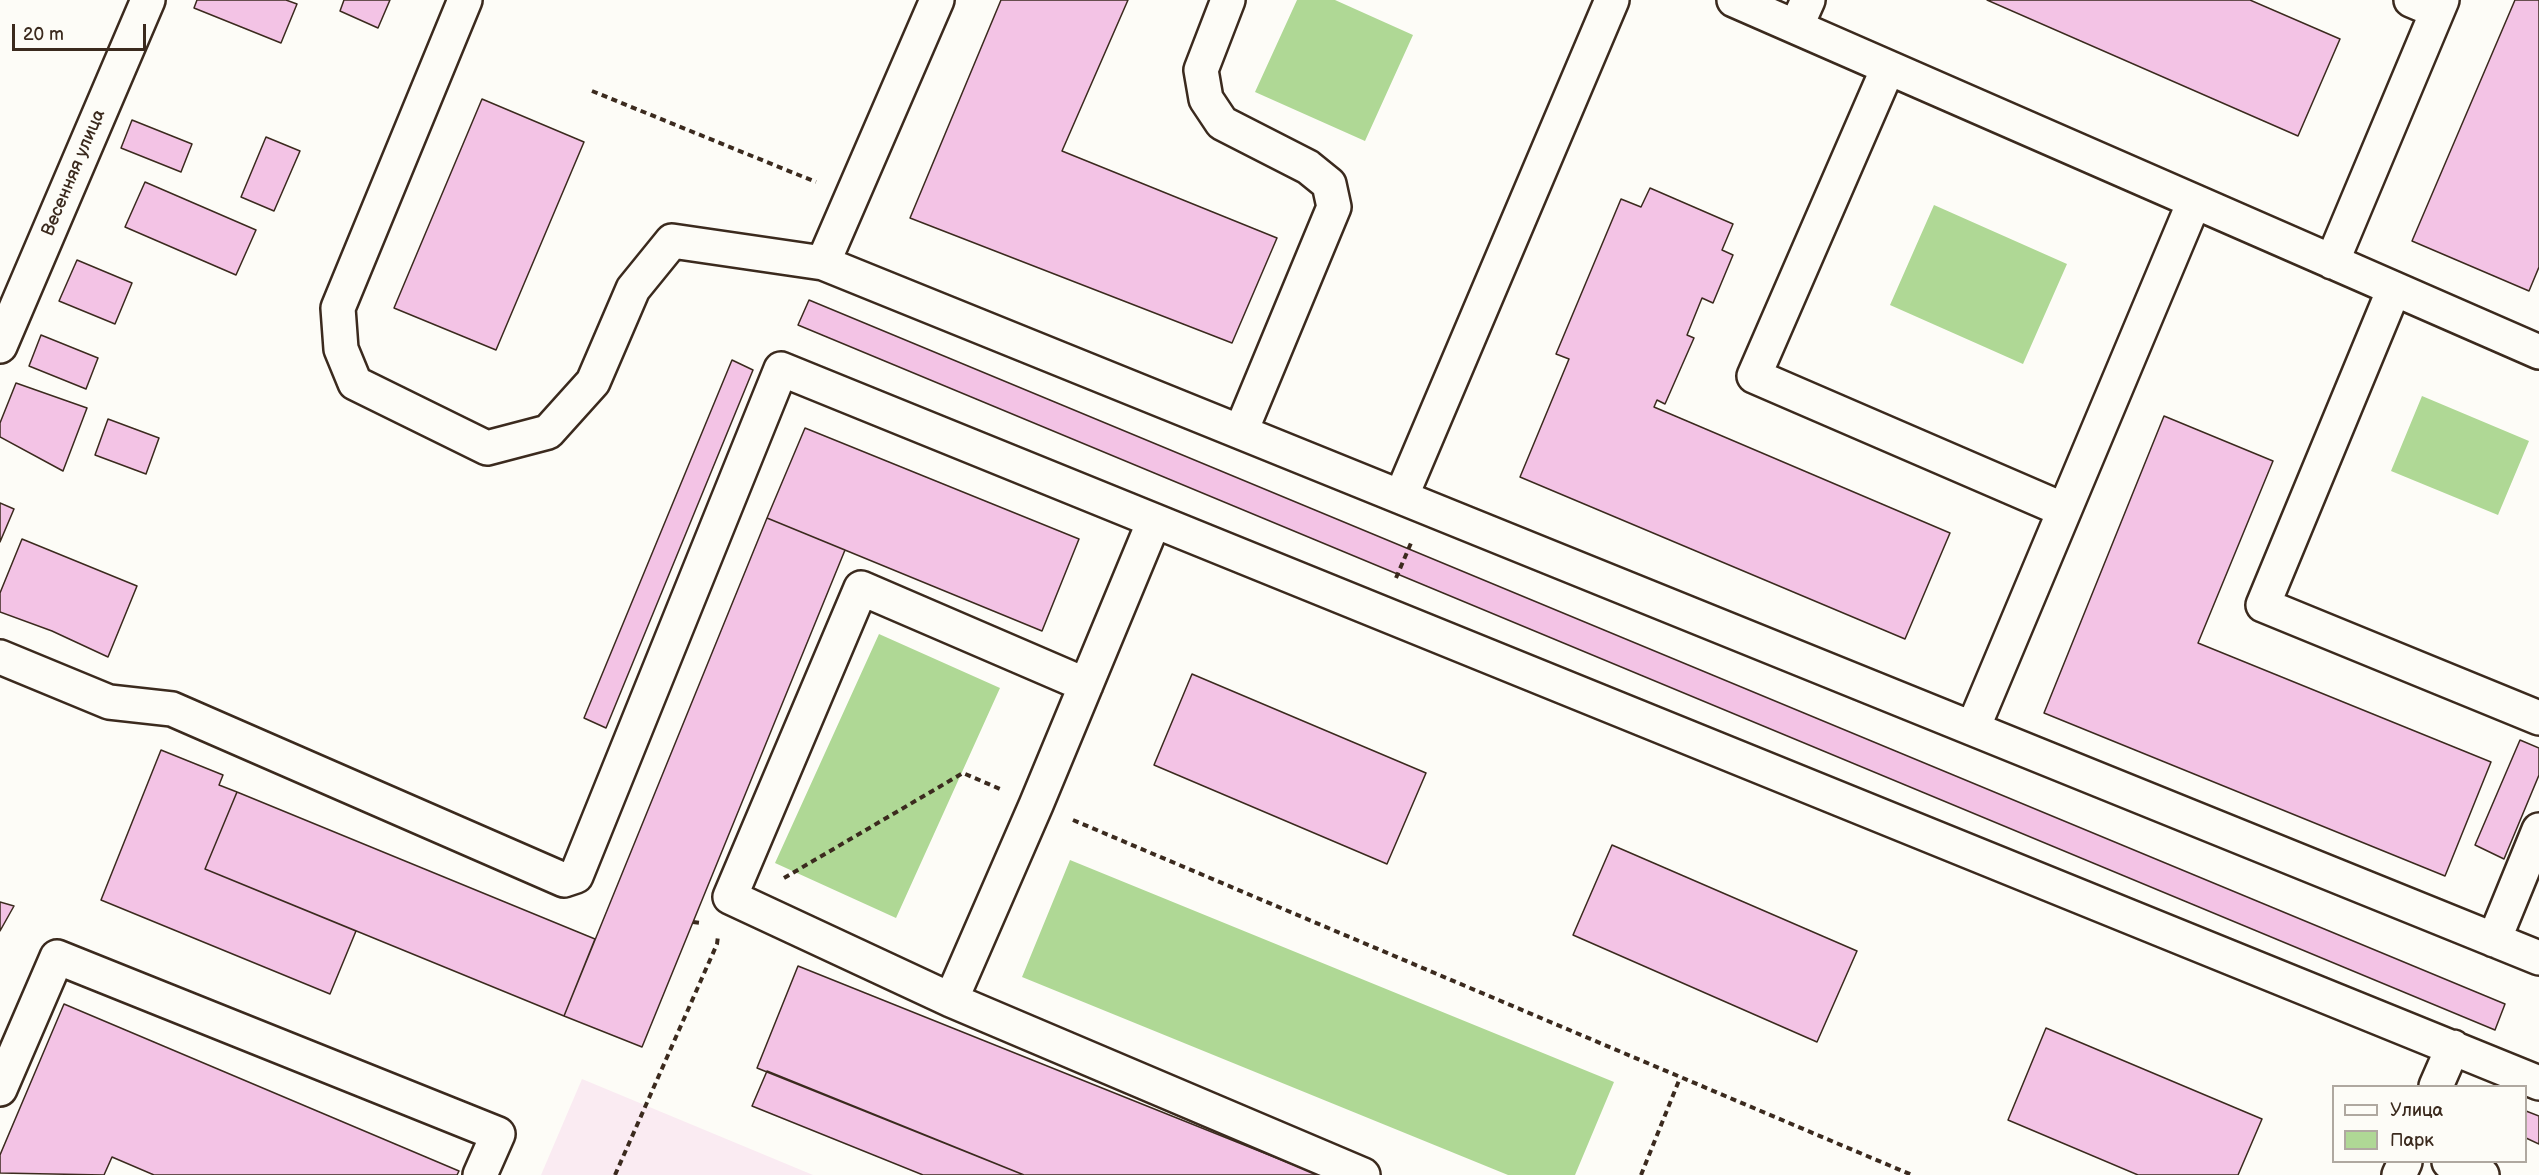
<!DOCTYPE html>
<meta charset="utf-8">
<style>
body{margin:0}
#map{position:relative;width:2539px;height:1175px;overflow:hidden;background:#fdfcf7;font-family:"Balsamiq Sans",sans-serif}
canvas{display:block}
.legend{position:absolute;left:2332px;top:1085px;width:195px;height:78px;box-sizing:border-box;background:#fdfcf7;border:2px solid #afa8a0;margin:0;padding:8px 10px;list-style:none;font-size:18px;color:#3b2a1e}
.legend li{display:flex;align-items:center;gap:12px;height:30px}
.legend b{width:30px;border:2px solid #afa8a0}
.scale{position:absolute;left:12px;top:24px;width:134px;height:27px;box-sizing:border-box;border:3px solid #3b2a1e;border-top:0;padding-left:8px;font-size:18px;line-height:21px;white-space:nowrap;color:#3b2a1e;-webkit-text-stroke:4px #fdfcf7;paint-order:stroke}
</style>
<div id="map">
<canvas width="2539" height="1175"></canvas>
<ul class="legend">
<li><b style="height:8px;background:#fdfcf7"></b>Улица</li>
<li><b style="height:16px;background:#afd895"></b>Парк</li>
</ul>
<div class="scale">20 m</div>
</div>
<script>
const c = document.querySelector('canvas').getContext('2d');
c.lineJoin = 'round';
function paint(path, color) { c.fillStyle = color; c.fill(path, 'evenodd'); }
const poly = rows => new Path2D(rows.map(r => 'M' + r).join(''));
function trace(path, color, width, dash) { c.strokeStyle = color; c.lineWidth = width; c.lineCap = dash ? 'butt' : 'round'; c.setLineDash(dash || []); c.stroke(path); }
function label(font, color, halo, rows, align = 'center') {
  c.font = font + ' "Balsamiq Sans",sans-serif'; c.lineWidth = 6; c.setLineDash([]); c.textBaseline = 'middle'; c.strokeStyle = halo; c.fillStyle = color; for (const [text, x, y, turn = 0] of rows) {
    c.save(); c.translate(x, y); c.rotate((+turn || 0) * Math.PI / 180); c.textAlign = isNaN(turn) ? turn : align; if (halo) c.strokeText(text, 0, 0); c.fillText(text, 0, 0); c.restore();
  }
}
const built = poly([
 [582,1079,813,1175,541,1175]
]);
const green = poly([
 [1297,0,1335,0,1413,35,1365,141,1255,92],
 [1934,205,2067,264,2023,364,1890,305],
 [2422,396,2529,441,2498,515,2391,471],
 [879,634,1000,688,896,918,775,863],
 [1070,860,1614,1082,1575,1175,1508,1175,1022,977]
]);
const building = poly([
 [197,0,286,0,297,4,281,43,194,8,197,0],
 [344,0,390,0,378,28,340,11,344,0],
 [1001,0,1128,0,1062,151,1277,238,1232,343,910,218,1001,0],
 [1987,0,2250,0,2340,39,2298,136,1987,0],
 [2515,0,2539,0,2539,267,2529,291,2412,241,2515,0],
 [482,99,584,142,496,350,394,308,482,99],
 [132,120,192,144,181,172,121,148,132,120],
 [266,137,300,151,274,211,241,197,266,137],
 [145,182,256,230,236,275,125,227,145,182],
 [1650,188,1733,224,1722,250,1733,255,1713,303,1702,298,1687,335,1694,338,1665,404,1657,400,1654,407,1950,533,1905,639,1520,477,1569,359,1556,354,1621,199,1641,207,1650,188],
 [77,260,132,283,115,324,59,301,77,260],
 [809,300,2505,1004,2495,1030,798,325,809,300],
 [41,335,98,358,86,389,29,366,41,335],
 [732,360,753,370,606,728,584,718,732,360],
 [16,383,87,408,63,471,0,437,0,423,16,383],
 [2164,416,2273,461,2198,643,2491,762,2445,876,2044,713,2164,416],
 [108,419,159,438,146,474,95,455,108,419],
 [805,428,1079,539,1042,631,767,518,805,428],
 [0,503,14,509,0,542,0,503],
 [767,518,845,550,642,1047,564,1016,767,518],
 [22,539,137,586,108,657,52,631,0,612,0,593,22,539],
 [1192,674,1426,773,1387,864,1154,765,1192,674],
 [2520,740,2539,748,2539,775,2504,859,2475,845,2520,740],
 [161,750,223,775,219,785,237,792,205,869,356,931,330,994,101,900,161,750],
 [237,792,595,939,564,1016,205,869,237,792],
 [1612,845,1857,951,1817,1042,1573,935,1612,845],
 [0,902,14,906,0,931,0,902],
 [798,966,1102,1088,1319,1175,1024,1175,757,1068,798,966],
 [64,1004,459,1171,457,1175,154,1175,112,1157,104,1175,0,1173,0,1155,64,1004],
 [2046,1028,2262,1119,2238,1175,2138,1175,2008,1120,2046,1028],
 [767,1071,1024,1175,923,1175,752,1106,767,1071],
 [2526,1111,2539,1116,2539,1144,2526,1138,2526,1111]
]);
const path = poly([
 [592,91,816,182],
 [1396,578,1411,543],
 [1073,820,1912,1175],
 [784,878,963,773,1000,789],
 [693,922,701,923],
 [615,1175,717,944,718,936],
 [1641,1175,1680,1078]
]);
const minor = poly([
 [465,0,338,308,341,349,355,383,487,448,548,432,593,382,633,289,672,241,823,263,2539,958],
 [1228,0,1201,70,1206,99,1222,123,1308,167,1329,184,1334,207,1241,431],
 [1734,0,2539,352],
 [2411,0,2437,11],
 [1796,27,1808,0],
 [1888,68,1754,376,2064,510],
 [2332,262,2442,0],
 [823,263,937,0],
 [2394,289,2263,605,2539,718],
 [0,346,148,0],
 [1401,497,1612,0],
 [1154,521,1036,805,951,1000,1363,1175],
 [0,657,109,702,172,709,564,880,576,876,781,369,2539,1083],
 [1973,728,2194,202],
 [2494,940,2539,830],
 [951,1000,730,897,861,588,1086,685],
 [2436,1086,2453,1047],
 [0,1089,57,957,498,1134,480,1175],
 [2449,1162,2482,1175],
 [2399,1175,2405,1162]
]);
const streetNames = [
 ["Весенняя улица",74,173,-67]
];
paint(built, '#faebf2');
paint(green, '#afd895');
paint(building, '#f3c3e5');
trace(building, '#3b2a1e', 1.5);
trace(minor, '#3b2a1e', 38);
trace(path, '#3b2a1e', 4, [6, 4.5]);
trace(minor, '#fdfcf7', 33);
label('18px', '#3b2a1e', '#fdfcf7', streetNames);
</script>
